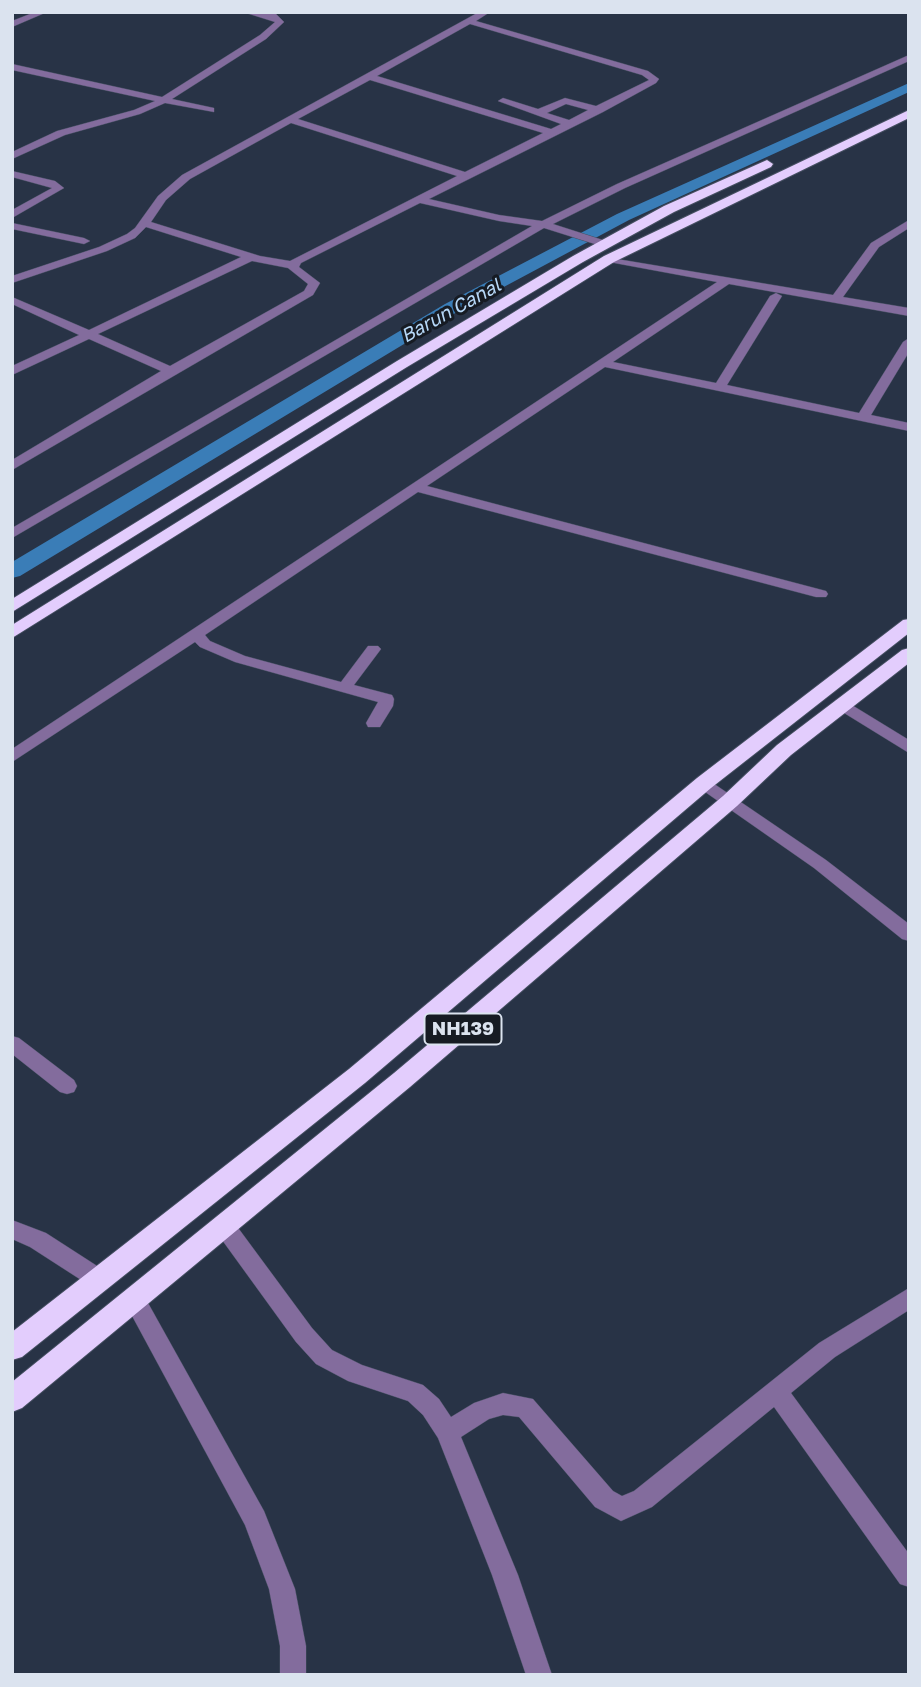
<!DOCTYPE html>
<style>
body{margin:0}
#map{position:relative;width:921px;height:1687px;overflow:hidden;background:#283346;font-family:"Golos Text",sans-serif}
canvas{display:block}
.frame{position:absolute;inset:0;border:14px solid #dbe3ef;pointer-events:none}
</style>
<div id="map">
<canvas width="921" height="1687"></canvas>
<div class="frame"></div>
</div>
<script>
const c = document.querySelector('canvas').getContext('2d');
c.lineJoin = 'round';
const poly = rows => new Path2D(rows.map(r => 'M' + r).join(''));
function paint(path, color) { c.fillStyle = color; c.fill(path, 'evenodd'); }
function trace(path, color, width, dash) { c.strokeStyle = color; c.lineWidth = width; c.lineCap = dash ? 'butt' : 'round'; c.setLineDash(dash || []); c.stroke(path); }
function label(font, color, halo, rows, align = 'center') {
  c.font = font + ' "Golos Text",sans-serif'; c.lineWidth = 6; c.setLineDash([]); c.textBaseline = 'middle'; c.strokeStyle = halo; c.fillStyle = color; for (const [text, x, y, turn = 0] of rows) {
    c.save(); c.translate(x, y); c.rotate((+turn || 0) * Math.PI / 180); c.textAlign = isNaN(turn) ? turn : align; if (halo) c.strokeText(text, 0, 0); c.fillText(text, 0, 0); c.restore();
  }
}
const canal = poly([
 [909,83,909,92,629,220,457,312,20,576,12,578,12,562,445,304,617,214,909,83]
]);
const minor = poly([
 [35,12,47,12,12,27,12,21,35,12],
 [243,12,276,14,284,22,266,39,172,99,214,108,214,112,165,103,140,114,65,135,12,159,12,152,57,131,134,110,155,101,12,70,12,64,162,97,260,35,275,22,243,12],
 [479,12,490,12,476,21,648,71,659,79,656,83,603,112,429,199,499,215,542,221,617,184,909,55,909,61,625,188,553,224,609,242,609,246,601,246,544,228,12,538,12,528,532,226,499,221,420,203,301,263,299,267,320,283,313,295,12,470,12,460,161,371,89,339,12,375,12,366,79,335,12,304,12,297,89,330,241,257,146,227,135,238,107,251,12,283,12,276,99,247,127,234,135,228,158,196,182,175,479,12],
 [470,24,642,75,649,80,596,106,565,98,538,109,503,98,498,101,561,124,551,129,377,76,470,24],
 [370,80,543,133,465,172,298,119,370,80],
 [566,104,588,110,569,120,547,113,566,104],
 [291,123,457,176,290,261,260,256,151,222,166,200,190,179,291,123],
 [252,261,288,268,308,284,304,291,170,366,98,334,252,261],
 [12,171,55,181,64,188,12,218,12,210,52,188,12,177,12,171],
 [909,220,909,228,879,247,843,297,909,308,909,316,729,284,613,362,716,383,770,296,776,293,782,296,727,385,859,413,903,342,909,338,909,352,871,415,909,423,909,431,605,367,427,486,826,591,828,594,826,597,816,597,418,492,205,635,210,641,245,656,341,682,368,646,378,646,381,649,354,685,392,695,394,699,393,706,380,727,368,727,366,723,378,702,235,662,200,647,195,642,12,762,12,749,717,282,609,262,603,259,605,257,833,295,871,243,909,220],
 [12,223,84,238,90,241,84,244,12,229,12,223],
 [842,699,909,740,909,753,836,708,834,704,836,700,842,699],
 [704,777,826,860,909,924,909,941,902,939,814,868,698,787,696,783,698,779,704,777],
 [12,1036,19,1038,74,1080,77,1086,74,1092,67,1094,60,1092,12,1054,12,1036],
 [225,1218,233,1221,312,1328,332,1350,362,1365,423,1385,439,1399,451,1417,474,1403,503,1393,533,1399,613,1491,622,1496,634,1491,819,1343,909,1288,909,1310,835,1357,791,1393,909,1554,909,1587,900,1584,774,1407,652,1507,621,1521,595,1507,519,1417,503,1415,489,1419,461,1437,518,1575,552,1675,526,1675,492,1575,438,1438,423,1415,408,1401,348,1381,316,1364,296,1342,217,1233,214,1227,217,1221,225,1218],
 [12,1220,46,1233,108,1273,111,1280,108,1287,100,1290,92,1287,30,1247,12,1239,12,1220],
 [135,1291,143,1294,264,1511,295,1589,306,1646,306,1675,280,1675,280,1646,269,1589,245,1525,124,1301,127,1294,135,1291]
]);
const highway = poly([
 [909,110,909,118,614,262,12,638,12,625,604,256,909,110],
 [767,160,773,164,771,167,674,212,583,262,407,367,12,612,12,599,397,361,573,256,664,206,767,160],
 [909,619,909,633,711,788,365,1083,22,1357,12,1360,12,1332,349,1069,697,778,903,620,909,619],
 [909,648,909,663,791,755,737,806,410,1087,22,1408,12,1412,12,1382,394,1073,723,796,777,745,902,650,909,648]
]);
const farWaternames = [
 ["Barun Canal",451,311,-29]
];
const shields = [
 [463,1029,77]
];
const shieldNames = [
 ["NH139",463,1029]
];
paint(canal, '#3a7db7');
trace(minor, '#454f61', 1);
trace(highway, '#454f61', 2);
paint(minor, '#836c9d');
paint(highway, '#e3cdfd');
label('italic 19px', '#b6d8f8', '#161b23', farWaternames);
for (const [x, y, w] of shields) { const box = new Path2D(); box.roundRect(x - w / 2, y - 15.5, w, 31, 5); c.fillStyle = '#161b23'; c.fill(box); trace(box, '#dbe3ef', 2); }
label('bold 19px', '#dbe3ef', null, shieldNames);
</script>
